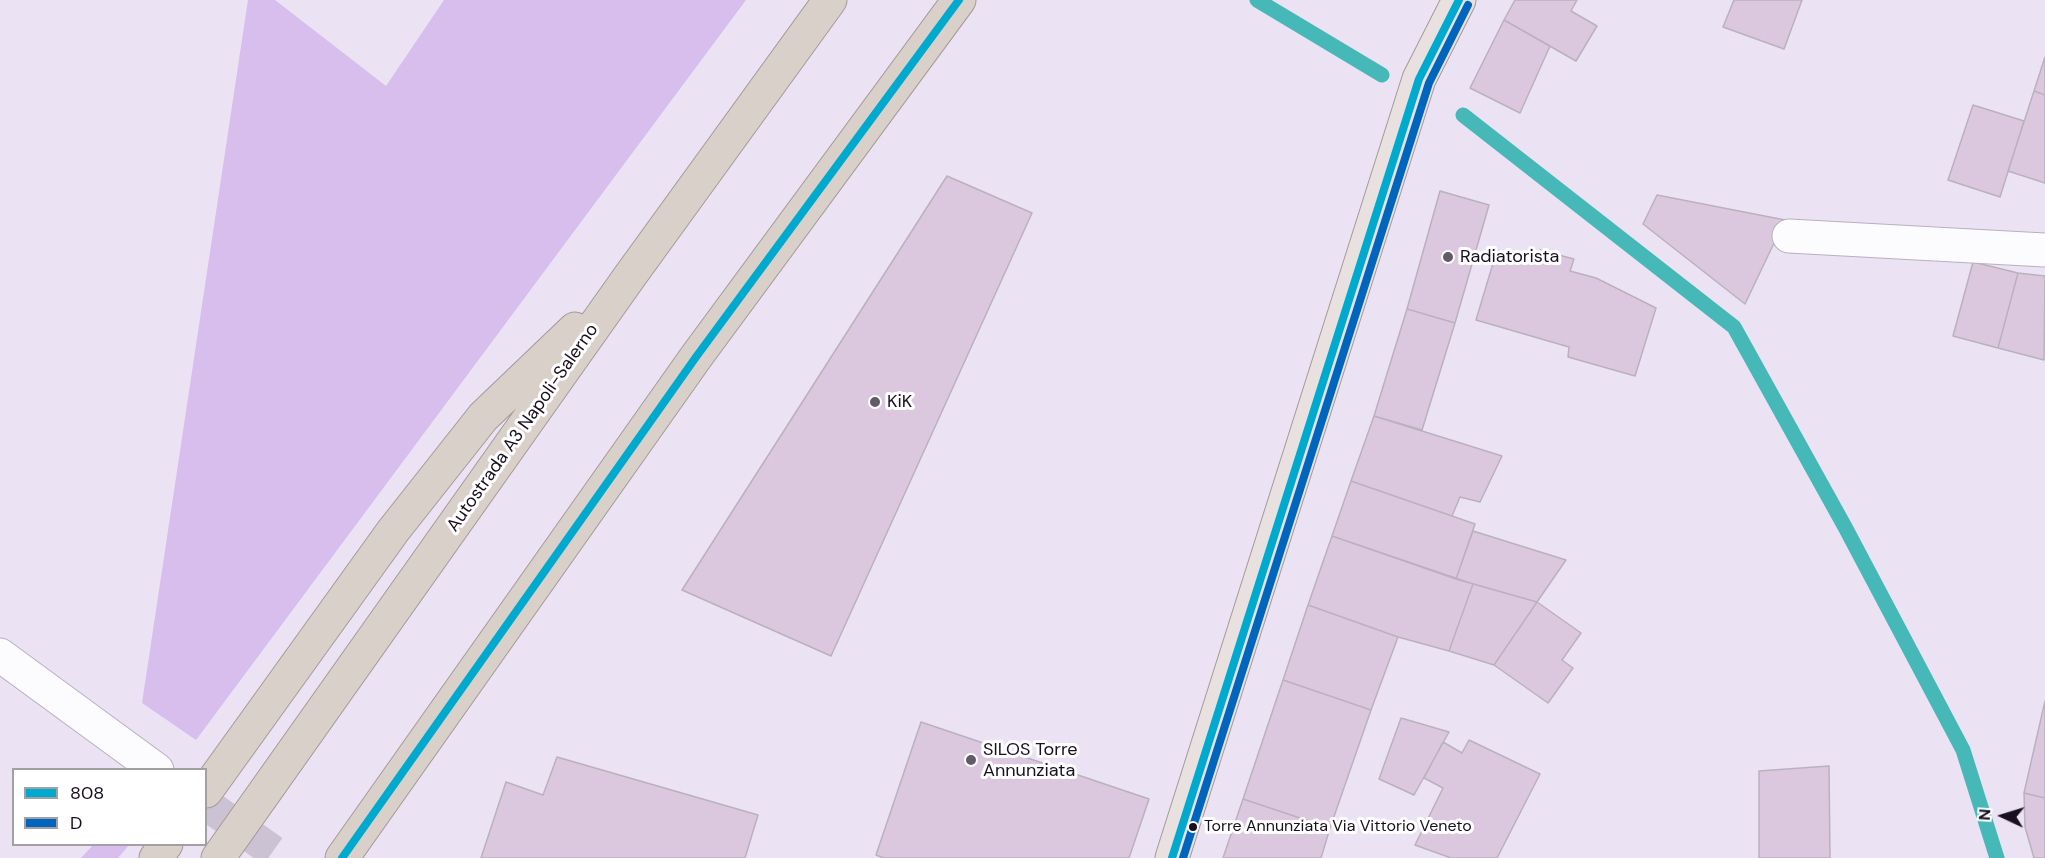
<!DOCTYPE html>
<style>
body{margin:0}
#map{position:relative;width:2045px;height:858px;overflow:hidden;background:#ebe3f3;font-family:"DM Sans",sans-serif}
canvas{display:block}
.legend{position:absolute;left:12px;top:768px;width:195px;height:78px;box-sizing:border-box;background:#fff;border:2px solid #a39fa5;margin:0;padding:8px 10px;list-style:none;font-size:18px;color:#180f1f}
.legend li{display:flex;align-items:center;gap:12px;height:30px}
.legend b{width:30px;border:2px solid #a39fa5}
.north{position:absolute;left:1973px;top:786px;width:60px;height:60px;-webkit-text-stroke:4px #fff;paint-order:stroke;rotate:274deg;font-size:16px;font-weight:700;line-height:24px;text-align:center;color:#180f1f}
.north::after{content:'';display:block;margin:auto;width:21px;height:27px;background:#180f1f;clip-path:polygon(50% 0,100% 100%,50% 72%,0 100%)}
</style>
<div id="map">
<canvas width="2045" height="858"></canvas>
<ul class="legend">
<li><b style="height:8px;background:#00a9ce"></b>808</li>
<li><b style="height:8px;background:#0065bd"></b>D</li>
</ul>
<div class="north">N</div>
</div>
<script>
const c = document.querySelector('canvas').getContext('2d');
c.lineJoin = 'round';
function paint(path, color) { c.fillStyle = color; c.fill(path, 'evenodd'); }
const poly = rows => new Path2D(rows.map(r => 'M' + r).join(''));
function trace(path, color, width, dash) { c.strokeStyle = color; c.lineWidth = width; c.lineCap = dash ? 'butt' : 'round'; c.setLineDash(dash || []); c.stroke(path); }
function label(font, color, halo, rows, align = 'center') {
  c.font = font + ' "DM Sans",sans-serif'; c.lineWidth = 6; c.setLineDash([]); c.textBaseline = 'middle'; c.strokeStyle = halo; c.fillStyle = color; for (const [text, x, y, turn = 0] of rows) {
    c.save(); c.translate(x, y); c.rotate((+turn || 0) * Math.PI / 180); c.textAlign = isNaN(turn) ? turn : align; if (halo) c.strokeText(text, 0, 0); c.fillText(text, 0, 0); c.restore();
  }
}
const green = poly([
 [248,0,275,0,386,86,444,0,746,0,196,740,142,703],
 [93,845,93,844,129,845,118,858,81,858]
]);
const stream = poly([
 [1257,0,1382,75],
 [1463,115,1734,327,1845,527,1963,750,1997,858]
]);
const building = poly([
 [1515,0,1577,0,1571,11,1597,26,1576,61,1504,20,1515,0],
 [1734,0,1802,0,1784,49,1723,27,1734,0],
 [1504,20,1550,46,1520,113,1470,88,1504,20],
 [2045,57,2045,95,2034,91,2045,57],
 [2034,91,2045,95,2045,183,2008,171,2034,91],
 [1973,105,2024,121,2000,197,1948,180,1973,105],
 [947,176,1032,213,831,656,682,590,947,176],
 [1440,191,1489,205,1455,323,1407,309,1440,191],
 [1657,195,1785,220,1745,304,1643,224,1657,195],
 [1497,250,1537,261,1540,250,1574,259,1570,271,1596,278,1656,308,1635,376,1568,357,1569,347,1476,320,1497,250],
 [1973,262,2018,273,1998,348,1953,336,1973,262],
 [2018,273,2045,276,2044,360,1998,348,2018,273],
 [1407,309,1455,323,1422,430,1374,416,1407,309],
 [1374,416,1502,456,1480,502,1460,497,1452,516,1351,481,1374,416],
 [1351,481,1475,524,1456,579,1332,536,1351,481],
 [1473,531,1566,560,1537,602,1456,579,1473,531],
 [1332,536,1473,584,1449,651,1398,637,1308,605,1332,536],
 [1473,584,1537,602,1494,665,1449,651,1473,584],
 [1537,602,1581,633,1562,660,1573,668,1548,703,1494,665,1537,602],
 [1308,605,1398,637,1371,710,1283,680,1308,605],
 [1283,680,1371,710,1330,828,1243,799,1283,680],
 [2045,701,2045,798,2024,793,2045,701],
 [1401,718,1449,732,1414,795,1379,779,1401,718],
 [921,722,1149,799,1129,858,884,858,876,855,921,722],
 [1469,740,1540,774,1497,858,1451,858,1415,845,1443,788,1424,778,1443,742,1462,753,1469,740],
 [557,757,758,815,745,858,481,858,506,782,543,795,557,757],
 [1829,766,1830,858,1759,858,1759,771,1829,766],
 [2024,793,2045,798,2045,858,2034,858,2025,827,2024,793],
 [1243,799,1330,828,1321,858,1223,858,1243,799]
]);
const minorTunnel = poly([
 [206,804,282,858]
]);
const minor = poly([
 [1789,236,2045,250],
 [0,655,157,770]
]);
const major = poly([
 [1172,858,1419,79,1459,0]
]);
const highway = poly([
 [206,791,393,531,483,417,575,329],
 [156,858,166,844],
 [218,858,630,276,830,0],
 [342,858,696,357,959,0]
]);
const bus1 = poly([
 [342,858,696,357,959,0],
 [1172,858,1419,79,1459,0]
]);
const bus2 = poly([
 [1183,858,1429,83,1468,5]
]);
const markers = [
 [1448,257,6,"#625969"],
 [875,402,6,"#625969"],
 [971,760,6,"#625969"],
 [1193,827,5,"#180f1f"]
];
const busNames = [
 ["Torre Annunziata Via Vittorio Veneto",1204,827]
];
const poiNames = [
 ["Radiatorista",1460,257],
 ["KiK",887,402],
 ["SILOS Torre",983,750],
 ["Annunziata",983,771]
];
const streetNames = [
 ["Autostrada A3 Napoli-Salerno",523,428,-55]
];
paint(green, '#d7beec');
trace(stream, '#46b8b8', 15);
paint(building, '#dcc8de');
trace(building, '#bbb0be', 1.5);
trace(minorTunnel, '#cbc3d3', 33, [33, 16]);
trace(minor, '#b8b0bf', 35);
trace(major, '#a59998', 35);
trace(highway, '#a59998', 35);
trace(minor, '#fcfbfd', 33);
trace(major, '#e8e1df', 33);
trace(highway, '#d9d0ca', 33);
trace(bus1, '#00a9ce', 8);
trace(bus2, '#0065bd', 8);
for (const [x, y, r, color] of markers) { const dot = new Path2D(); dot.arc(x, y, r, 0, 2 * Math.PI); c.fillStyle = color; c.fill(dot); trace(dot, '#fff', 2); }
label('16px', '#180f1f', '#fff', busNames, 'left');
label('18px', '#180f1f', '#fff', poiNames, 'left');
label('18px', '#180f1f', '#fff', streetNames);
</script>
